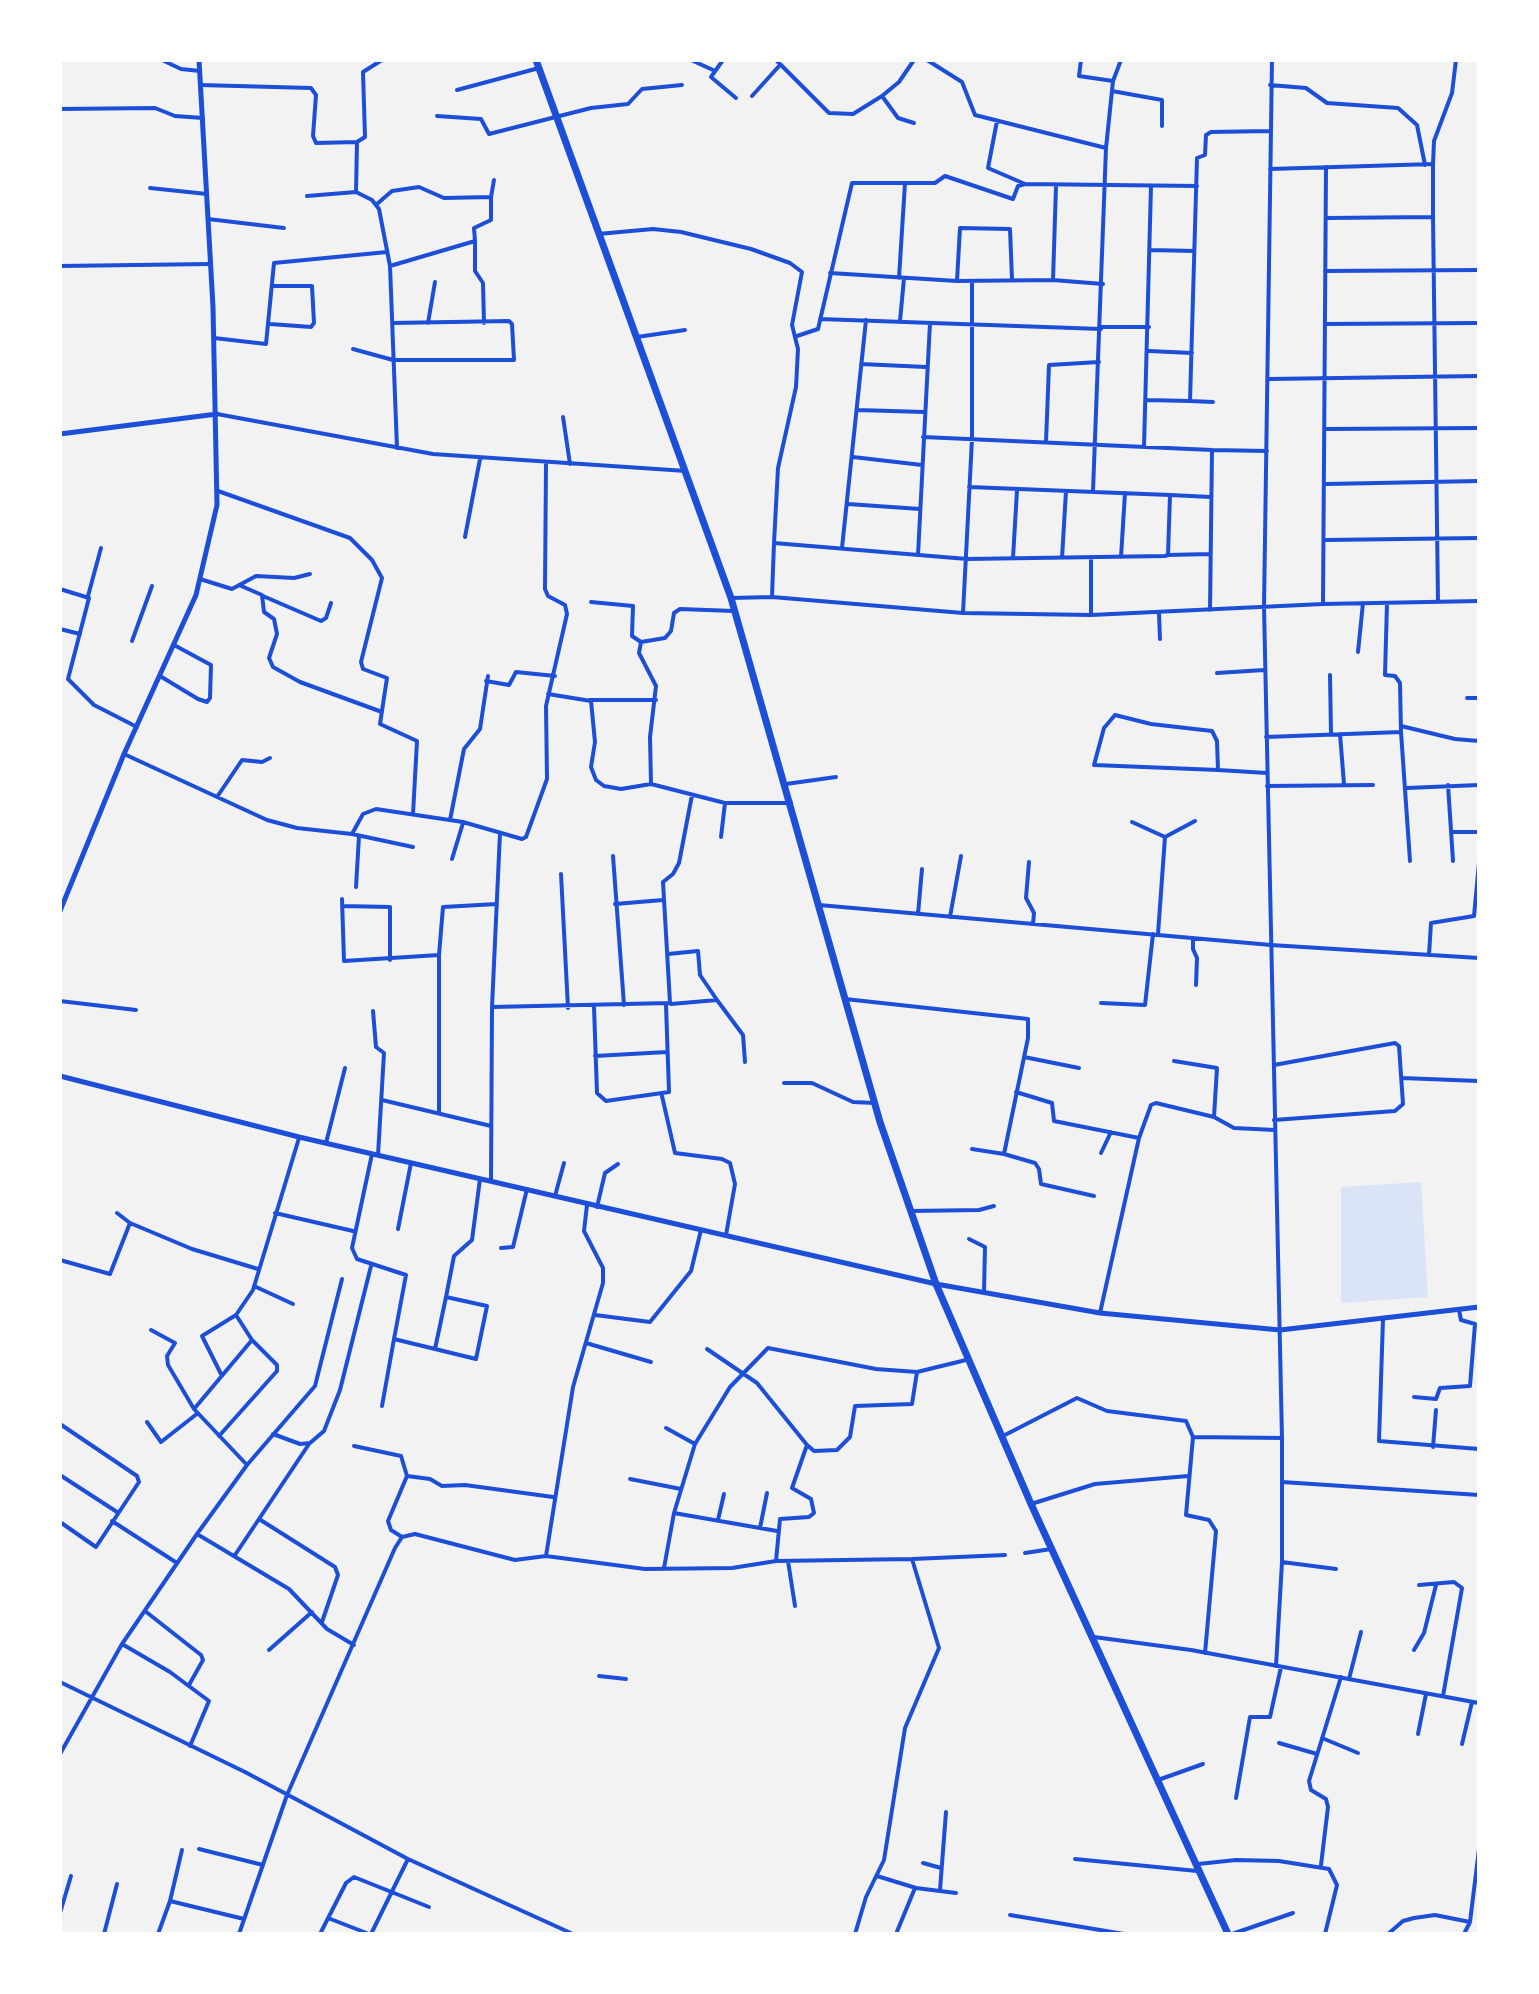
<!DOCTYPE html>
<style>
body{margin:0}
#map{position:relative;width:1539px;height:1994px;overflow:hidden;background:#f2f2f2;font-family:Montserrat,sans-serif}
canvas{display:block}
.frame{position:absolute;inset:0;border:62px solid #fff;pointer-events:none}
</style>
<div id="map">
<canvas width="1539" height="1994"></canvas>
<div class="frame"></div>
</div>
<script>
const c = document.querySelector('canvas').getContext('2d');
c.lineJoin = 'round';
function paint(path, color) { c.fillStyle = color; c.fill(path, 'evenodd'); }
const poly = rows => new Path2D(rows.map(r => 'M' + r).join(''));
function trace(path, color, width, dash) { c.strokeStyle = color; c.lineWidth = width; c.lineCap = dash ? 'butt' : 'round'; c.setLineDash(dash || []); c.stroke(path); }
const green = poly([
 [1421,1182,1428,1297,1341,1303,1341,1187]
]);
const minor = poly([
 [162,60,181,69,200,71],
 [691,60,713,70],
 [723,60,711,77,736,98],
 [776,60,829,113,853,114,882,96,898,118,914,123],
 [927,60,962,82,975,115,1106,148,1113,81,1121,60],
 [1081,60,1079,76,1113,81],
 [1272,60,1264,607,1282,1438,1282,1562,1276,1666],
 [200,85,311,88,316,95,313,136,316,143,357,142,365,137,363,72,382,60],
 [1270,85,1306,88,1327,103,1398,108,1417,125,1425,165],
 [457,90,539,68],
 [1112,91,1162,100,1162,126],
 [752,96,780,65],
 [882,96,899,82,914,60],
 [60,109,155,108,175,116,203,118],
 [437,116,481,119,489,134,591,108,628,104,642,89,682,85],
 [997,121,988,168,1025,184],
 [357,142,356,192,372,200,379,209,390,266,397,448],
 [1433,164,1434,141,1452,93,1456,60],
 [1270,169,1433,164,1433,217],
 [1056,186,1053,280,1103,284],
 [150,188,207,194],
 [307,196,356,192],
 [491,197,494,180],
 [377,204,392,191,419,187,444,198,491,197,491,220,474,228,475,241,390,266],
 [1327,218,1433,217,1438,602],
 [208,219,284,228],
 [598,234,653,229,681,232,751,249,790,263,802,272,792,325,798,349,796,387,778,468,774,543,967,559,1165,556,1168,555,1170,495,1211,497],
 [475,241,475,271,483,283,484,323],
 [1150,250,1194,251],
 [60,266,210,264],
 [1325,271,1479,270],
 [830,273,957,281,1053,280],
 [899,278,905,183],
 [957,281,960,228,1010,229,1012,279],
 [820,319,1101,329],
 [900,321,904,278],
 [428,323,435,282],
 [270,324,311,327,314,323,312,286,272,286],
 [1325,324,1479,323],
 [1101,327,1149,327],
 [797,336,818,329,852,183,935,183,945,176,1013,199,1018,186,1025,184,1197,186],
 [637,337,685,330],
 [214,338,266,344,274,263,387,252],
 [353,349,393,360,514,360,512,324,509,321,392,323],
 [1149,351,1192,353],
 [861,364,926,367],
 [1268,379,1479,376],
 [1146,400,1190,401],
 [1213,402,1190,401,1197,158,1205,155,1206,135,1211,132,1270,131],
 [857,410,924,412],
 [217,414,433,454,686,471],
 [563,417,570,464],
 [1327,429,1479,428],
 [923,437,1212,450],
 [1046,442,1049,365,1099,362],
 [1144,447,1151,186],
 [853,457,922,465],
 [1326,484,1479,481],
 [969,487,1170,495],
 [218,491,350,538,372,560,382,578,361,662,363,669,387,678,380,724,417,741,413,814],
 [1093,491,1106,148],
 [848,504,920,509],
 [465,537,480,459],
 [1326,540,1479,538],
 [842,548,866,320],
 [918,555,930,323],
 [1168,555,1210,554],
 [1121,557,1125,493],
 [1013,558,1017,490],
 [1062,558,1066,491],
 [200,579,232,589,256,576,294,578,310,574],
 [239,585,262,595,264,612,274,619,277,634,269,658,273,667,300,682,382,712],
 [60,589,89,598,68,679,94,705,137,727],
 [88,596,101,548],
 [263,596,321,621,326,618,331,603],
 [772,596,774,543],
 [731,598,772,597,963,613,1091,615,1323,604,1479,601],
 [591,602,633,606,632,636,641,642,665,638,671,631,674,613,680,609,734,611],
 [1323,604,1326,167],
 [1210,610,1212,450,1267,451],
 [963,613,972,439,972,281],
 [1159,614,1160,639],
 [1091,615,1091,557],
 [60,629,80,634],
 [132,641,152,586],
 [641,642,639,653,656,686,650,737,651,784],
 [1358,652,1363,603],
 [1217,673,1264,670],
 [1330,675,1331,733],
 [160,676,198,699,207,702,210,698,211,665,174,645],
 [486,681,509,685,516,672,555,676],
 [548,694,591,701,595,742,591,767,596,780,604,786,621,789,651,784,725,803,791,803],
 [1467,698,1479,698],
 [590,700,656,700],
 [1115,715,1151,724,1212,731,1217,741,1218,770,1094,765,1104,728,1115,715],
 [1401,726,1455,739,1479,741],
 [1401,732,1410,861],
 [1340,734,1344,784],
 [1266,737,1401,732,1400,683,1395,676,1385,675,1387,603],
 [124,754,267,820,297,828,352,834,363,814,376,809,463,822,522,839,526,837,547,779,546,706,567,614,565,605,548,596,545,589,546,464],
 [1218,770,1267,773],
 [786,784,836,777],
 [1448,785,1453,861],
 [1267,786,1373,785],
 [1407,788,1479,785],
 [217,797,242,760,262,762,270,758],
 [450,820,464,749,480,729,488,676],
 [1132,822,1165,837],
 [1451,832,1479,832],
 [352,834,413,847],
 [721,837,725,803],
 [613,856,624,1005],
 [452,859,463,823],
 [1029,862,1026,898,1034,913,1033,924],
 [561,874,568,1008],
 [356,887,359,836],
 [342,899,344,961,439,955,439,1112],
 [615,904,663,900],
 [819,905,1271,945,1479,958],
 [342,906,390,907,390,960],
 [918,914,922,869],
 [950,917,961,856],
 [1158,934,1165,837,1195,821],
 [1193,938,1193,949,1197,958,1196,985],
 [668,954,698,951,700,975,717,1000],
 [439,955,443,907,497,904],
 [1429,955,1431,923,1474,916,1479,863],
 [845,999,1028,1019,1028,1038,1004,1154,972,1149],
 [60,1001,136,1010],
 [1101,1003,1145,1005,1153,934],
 [671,1004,717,1000,743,1035,745,1062],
 [492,1007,670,1003,663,882,673,874,679,863,692,795],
 [594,1007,597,1093,606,1101,669,1092,666,1005],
 [373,1011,376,1047,384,1053,378,1155],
 [595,1056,667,1052],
 [1024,1057,1079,1068],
 [1174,1061,1217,1068,1214,1117],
 [1274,1065,1395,1043,1399,1046,1403,1104,1395,1111,1274,1120],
 [1402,1078,1479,1081],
 [784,1083,812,1083,853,1102,875,1103],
 [1016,1092,1052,1103,1054,1121,1139,1138],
 [662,1096,675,1153,722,1159,730,1163,735,1184,726,1235],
 [382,1100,491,1126],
 [326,1143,345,1068],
 [1101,1153,1111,1132],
 [372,1154,352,1248,357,1259,406,1275,394,1339,476,1359,487,1306,446,1297,454,1256,472,1240,480,1179],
 [1004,1154,1035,1163,1039,1169,1041,1184,1094,1196],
 [1479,1157,1479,1177],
 [491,1181,492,1007,500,833],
 [555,1196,564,1163],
 [597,1207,605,1173,618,1164],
 [911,1211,979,1210,994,1206],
 [117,1213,130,1223,192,1249,258,1269],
 [275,1213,353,1231],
 [60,1224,60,1223],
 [398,1229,411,1163],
 [969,1239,985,1247,984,1292],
 [501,1248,513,1247,527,1189],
 [60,1260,110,1274,130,1223],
 [254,1286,293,1304],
 [1100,1313,1139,1138,1151,1105,1156,1103,1214,1117,1234,1128,1275,1130],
 [595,1315,650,1322,691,1271,701,1230],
 [1383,1319,1379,1441,1479,1449],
 [151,1330,175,1343,167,1356,168,1365,194,1409,247,1465],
 [586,1343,651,1362],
 [435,1349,446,1297],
 [707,1349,757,1383,807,1445,792,1488,811,1499,814,1513,809,1517,780,1519,776,1561],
 [222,1376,202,1336,236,1315],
 [1414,1397,1436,1399,1440,1388,1470,1386,1475,1324,1461,1320,1459,1310],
 [382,1406,394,1339],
 [194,1409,252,1340,236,1315,253,1290,299,1138],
 [147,1422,161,1442,198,1413],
 [60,1424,137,1476,139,1482,96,1547,60,1522],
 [666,1428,695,1444],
 [273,1434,300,1444,310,1443,324,1431,340,1390,371,1266],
 [219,1436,277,1371,277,1365,252,1340],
 [1003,1436,1077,1398,1107,1411,1186,1421,1193,1437],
 [807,1445,814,1451,837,1450,850,1437,855,1406,912,1404,917,1372],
 [354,1446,401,1456,407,1476,430,1479,442,1486,465,1485,553,1497],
 [1433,1447,1436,1410],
 [60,1475,117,1512],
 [630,1479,681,1489],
 [1282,1482,1479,1495],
 [1031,1504,1095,1484,1188,1476],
 [674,1513,777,1531],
 [259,1519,335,1567,338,1575,322,1622],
 [718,1520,724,1494],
 [112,1521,177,1563],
 [760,1528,767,1493],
 [197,1534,289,1589,327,1629,354,1645],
 [402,1537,391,1530,388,1521,407,1476],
 [1025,1553,1051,1549],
 [235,1555,309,1444],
 [546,1556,573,1387,603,1283,603,1268,584,1231,587,1205],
 [912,1559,1005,1555],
 [788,1561,795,1606],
 [1282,1562,1336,1569],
 [664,1568,674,1513,695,1444,730,1387,768,1348,876,1369,917,1372,966,1360],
 [1419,1585,1454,1582,1462,1588,1443,1696],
 [145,1611,201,1655,203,1660,189,1685],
 [1094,1637,1191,1650,1479,1703],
 [122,1644,170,1672,209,1701,190,1746],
 [269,1650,312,1612],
 [1414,1650,1424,1633,1436,1585],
 [1205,1653,1216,1531,1209,1520,1186,1515,1193,1437,1282,1438],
 [599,1676,626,1679],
 [1349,1679,1361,1632],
 [60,1682,245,1772,408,1859,573,1934],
 [1418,1734,1426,1694],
 [1322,1738,1358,1753],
 [1279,1743,1317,1754],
 [1462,1744,1472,1702],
 [60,1754,122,1644,197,1534,247,1465,315,1386,342,1279],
 [1158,1780,1203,1764],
 [1236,1798,1250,1717,1270,1717,1281,1667],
 [199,1849,263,1865],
 [1075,1859,1197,1871],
 [923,1863,941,1868],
 [1198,1864,1236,1860,1279,1861,1329,1869,1337,1885,1325,1934],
 [1321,1865,1328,1807,1326,1799,1311,1790,1309,1781,1341,1677],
 [877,1876,916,1888,956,1893],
 [940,1890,946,1812],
 [170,1901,182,1850],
 [60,1913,71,1876],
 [1010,1915,1124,1934],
 [328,1918,369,1934],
 [104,1934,117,1884],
 [158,1934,170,1901,244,1919],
 [239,1934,287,1795,395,1548,402,1537,415,1534,515,1560,546,1556,645,1569,732,1568,776,1561,912,1559,939,1648,905,1728,884,1860,866,1897,855,1934],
 [320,1934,346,1883,354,1877,429,1907],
 [371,1934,408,1859],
 [896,1934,915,1888],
 [1232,1934,1293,1913],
 [1377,1934,1382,1934],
 [1388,1934,1403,1921,1414,1918,1435,1915,1470,1922],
 [1464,1934,1470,1922,1479,1849]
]);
const tertiary = poly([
 [60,434,217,414],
 [60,911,124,754,196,595,217,505,213,307,199,60],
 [60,1076,299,1137,936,1284,1100,1313,1280,1330,1479,1307]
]);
const trunk = poly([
 [536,60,731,598,880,1122,936,1284,1031,1504,1228,1934]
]);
paint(green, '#dbe4f7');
trace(minor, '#1d4ed8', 4);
trace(tertiary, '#1d4ed8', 5);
trace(trunk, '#1d4ed8', 7);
</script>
